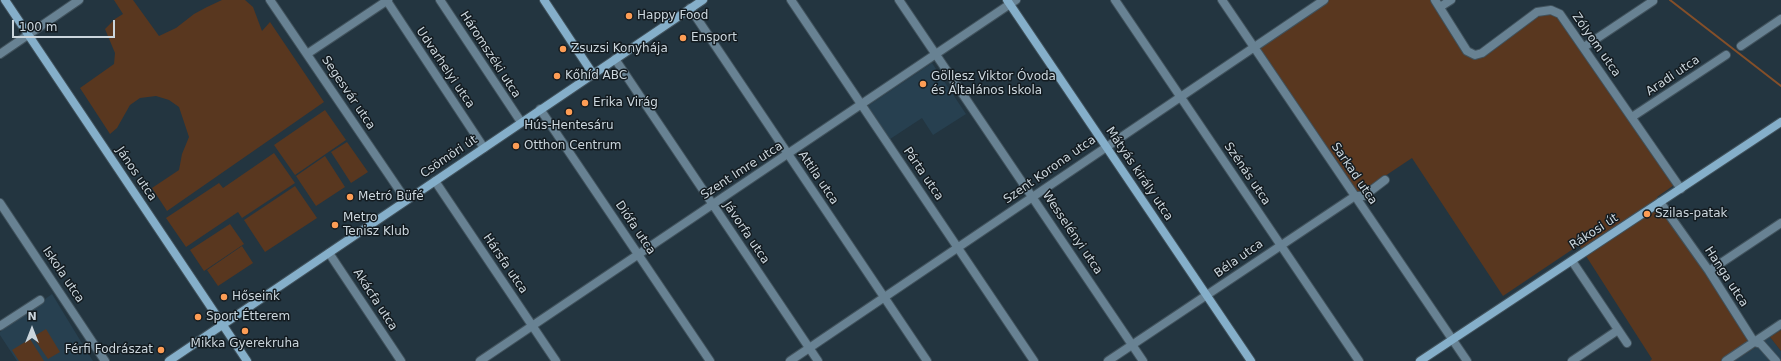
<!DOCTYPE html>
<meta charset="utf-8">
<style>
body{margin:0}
#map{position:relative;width:1781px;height:361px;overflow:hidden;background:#233540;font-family:"DejaVu Sans",sans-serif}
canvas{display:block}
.north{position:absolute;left:12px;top:309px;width:40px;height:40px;-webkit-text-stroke:3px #131b20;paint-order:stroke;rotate:0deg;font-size:11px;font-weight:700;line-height:16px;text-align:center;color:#cbd6dd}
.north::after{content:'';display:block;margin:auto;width:14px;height:18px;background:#cbd6dd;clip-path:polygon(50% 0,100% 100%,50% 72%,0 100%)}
.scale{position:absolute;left:12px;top:20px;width:103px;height:18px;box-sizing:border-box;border:2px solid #cbd6dd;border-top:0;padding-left:5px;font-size:12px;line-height:14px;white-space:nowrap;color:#cbd6dd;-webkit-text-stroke:3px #131b20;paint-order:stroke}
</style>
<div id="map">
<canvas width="1781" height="361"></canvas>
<div class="north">N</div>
<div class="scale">100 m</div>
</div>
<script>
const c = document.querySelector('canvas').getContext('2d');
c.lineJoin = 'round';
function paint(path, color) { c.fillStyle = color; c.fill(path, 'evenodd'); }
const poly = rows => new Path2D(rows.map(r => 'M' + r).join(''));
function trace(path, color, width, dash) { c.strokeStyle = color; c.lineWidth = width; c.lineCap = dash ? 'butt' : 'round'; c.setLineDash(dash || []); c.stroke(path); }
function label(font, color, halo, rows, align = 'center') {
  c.font = font + ' "DejaVu Sans",sans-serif'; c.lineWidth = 3; c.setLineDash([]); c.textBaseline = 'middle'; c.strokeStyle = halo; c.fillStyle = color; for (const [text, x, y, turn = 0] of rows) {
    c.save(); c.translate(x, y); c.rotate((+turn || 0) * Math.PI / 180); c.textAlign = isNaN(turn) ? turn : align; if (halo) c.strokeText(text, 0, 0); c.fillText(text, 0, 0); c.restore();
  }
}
const built = poly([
 [932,63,966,114,933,135,922,118,890,139,868,106],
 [52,294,83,345,93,361,17,361,0,335,0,332],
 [1770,337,1781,351,1781,361,1734,361]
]);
const green = poly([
 [114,0,133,0,159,36,176,28,194,14,207,7,222,0,245,0,253,7,262,31,270,22,324,102,167,211,152,188,179,170,182,154,189,137,179,107,169,100,156,96,140,98,130,105,117,128,110,134,80,88,114,64,115,53,105,29,115,19,123,14],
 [1324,0,1435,0,1475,55,1532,15,1555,11,1677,183,1657,197,1756,347,1734,361,1650,361,1652,359,1579,245,1503,296,1412,158,1355,196,1255,48],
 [325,110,346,140,295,175,274,145],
 [347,142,368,172,351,183,331,152],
 [274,153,295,183,242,218,238,212,186,247,166,218,219,183,223,188],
 [325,156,345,187,316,206,296,176],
 [295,186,317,218,265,252,244,220],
 [230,224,244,244,204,271,190,250],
 [242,246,253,263,218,286,207,270],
 [46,329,60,352,48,359,33,337],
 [1781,330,1781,351,1770,337],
 [30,339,44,361,19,361,12,350]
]);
const stream = poly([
 [1670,0,1781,86]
]);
const street = poly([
 [270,0,406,200],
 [440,0,521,122],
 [791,0,1034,361],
 [899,0,1143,361],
 [1115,0,1359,361],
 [1222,0,1467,361],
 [1435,0,1467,51,1475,55,1482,53,1537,12,1551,10,1560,14,1681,189],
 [387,1,484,148],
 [1440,7,1451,0],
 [690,8,927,361],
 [1741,46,1781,19],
 [1584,47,1653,1],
 [0,54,79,0],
 [307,54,388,0],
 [615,59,818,361],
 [540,109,710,361],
 [1632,117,1726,55],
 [435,181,556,361],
 [1660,202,1709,271,1754,342,1761,344,1776,361],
 [0,203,105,361],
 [329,253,401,361],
 [1572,261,1627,343],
 [1709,271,1781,223],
 [0,326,40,300],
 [480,361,1016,0],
 [790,361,1324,0],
 [1108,361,1355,196,1364,196,1385,180],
 [1572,361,1618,330],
 [1726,361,1781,324]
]);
const secondary = poly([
 [5,0,247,361],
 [544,0,593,74],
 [1007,0,1251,361],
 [169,361,703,0],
 [1420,361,1781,122]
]);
const markers = [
 [629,16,4,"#fd9d55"],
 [683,38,4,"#fd9d55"],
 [563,49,4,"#fd9d55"],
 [557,76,4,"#fd9d55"],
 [923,84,4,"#fd9d55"],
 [585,103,4,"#fd9d55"],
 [569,112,4,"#fd9d55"],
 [516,146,4,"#fd9d55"],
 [350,197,4,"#fd9d55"],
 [1647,214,4,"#fd9d55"],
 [335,225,4,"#fd9d55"],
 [224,297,4,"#fd9d55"],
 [198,317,4,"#fd9d55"],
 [245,331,4,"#fd9d55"],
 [161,350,4,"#fd9d55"]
];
const poiNames = [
 ["Happy Food",637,16],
 ["Ensport",691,38],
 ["Zsuzsi Konyhája",571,49],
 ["Kőhíd ABC",565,76],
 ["Göllesz Viktor Óvoda",931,77],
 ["és Általános Iskola",931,91],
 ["Erika Virág",593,103],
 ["Hús-Hentesáru",569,126,"center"],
 ["Otthon Centrum",524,146],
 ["Metró Büfé",358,197],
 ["Szilas-patak",1655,214],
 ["Metro",343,218],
 ["Tenisz Klub",343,232],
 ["Hőseink",232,297],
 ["Sport Étterem",206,317],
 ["Mikka Gyerekruha",245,344,"center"],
 ["Férfi Fodrászat",153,350,"right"]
];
const streetNames = [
 ["Zólyom utca",1596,45,55],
 ["Háromszéki utca",490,55,57],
 ["Udvarhelyi utca",445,68,56],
 ["Aradi utca",1673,76,-34],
 ["Segesvár utca",348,93,56],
 ["Csömöri út",449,157,-34],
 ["Szent Korona utca",1050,170,-35],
 ["Szent Imre utca",742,171,-33],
 ["János utca",136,174,56],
 ["Párta utca",923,174,56],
 ["Mátyás király utca",1139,174,56],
 ["Szénás utca",1247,174,56],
 ["Sarkad utca",1354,174,56],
 ["Attila utca",818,178,56],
 ["Diófa utca",635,228,56],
 ["Rákosi út",1594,232,-33],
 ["Jávorfa utca",746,233,56],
 ["Wesselényi utca",1072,233,56],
 ["Béla utca",1239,259,-35],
 ["Hársfa utca",505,264,56],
 ["Iskola utca",63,275,56],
 ["Hanga utca",1726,277,57],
 ["Akácfa utca",375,300,57]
];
paint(built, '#274050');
paint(green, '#59371f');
trace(stream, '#844f29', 2);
trace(street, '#41525c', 10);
trace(secondary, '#41525c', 10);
trace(street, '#688293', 8);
trace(secondary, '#85afca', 8);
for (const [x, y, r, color] of markers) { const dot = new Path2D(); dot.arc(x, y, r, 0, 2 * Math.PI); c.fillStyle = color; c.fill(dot); trace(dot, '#131b20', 1.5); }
label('12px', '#cbd6dd', '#131b20', poiNames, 'left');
label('12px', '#cbd6dd', '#131b20', streetNames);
</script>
